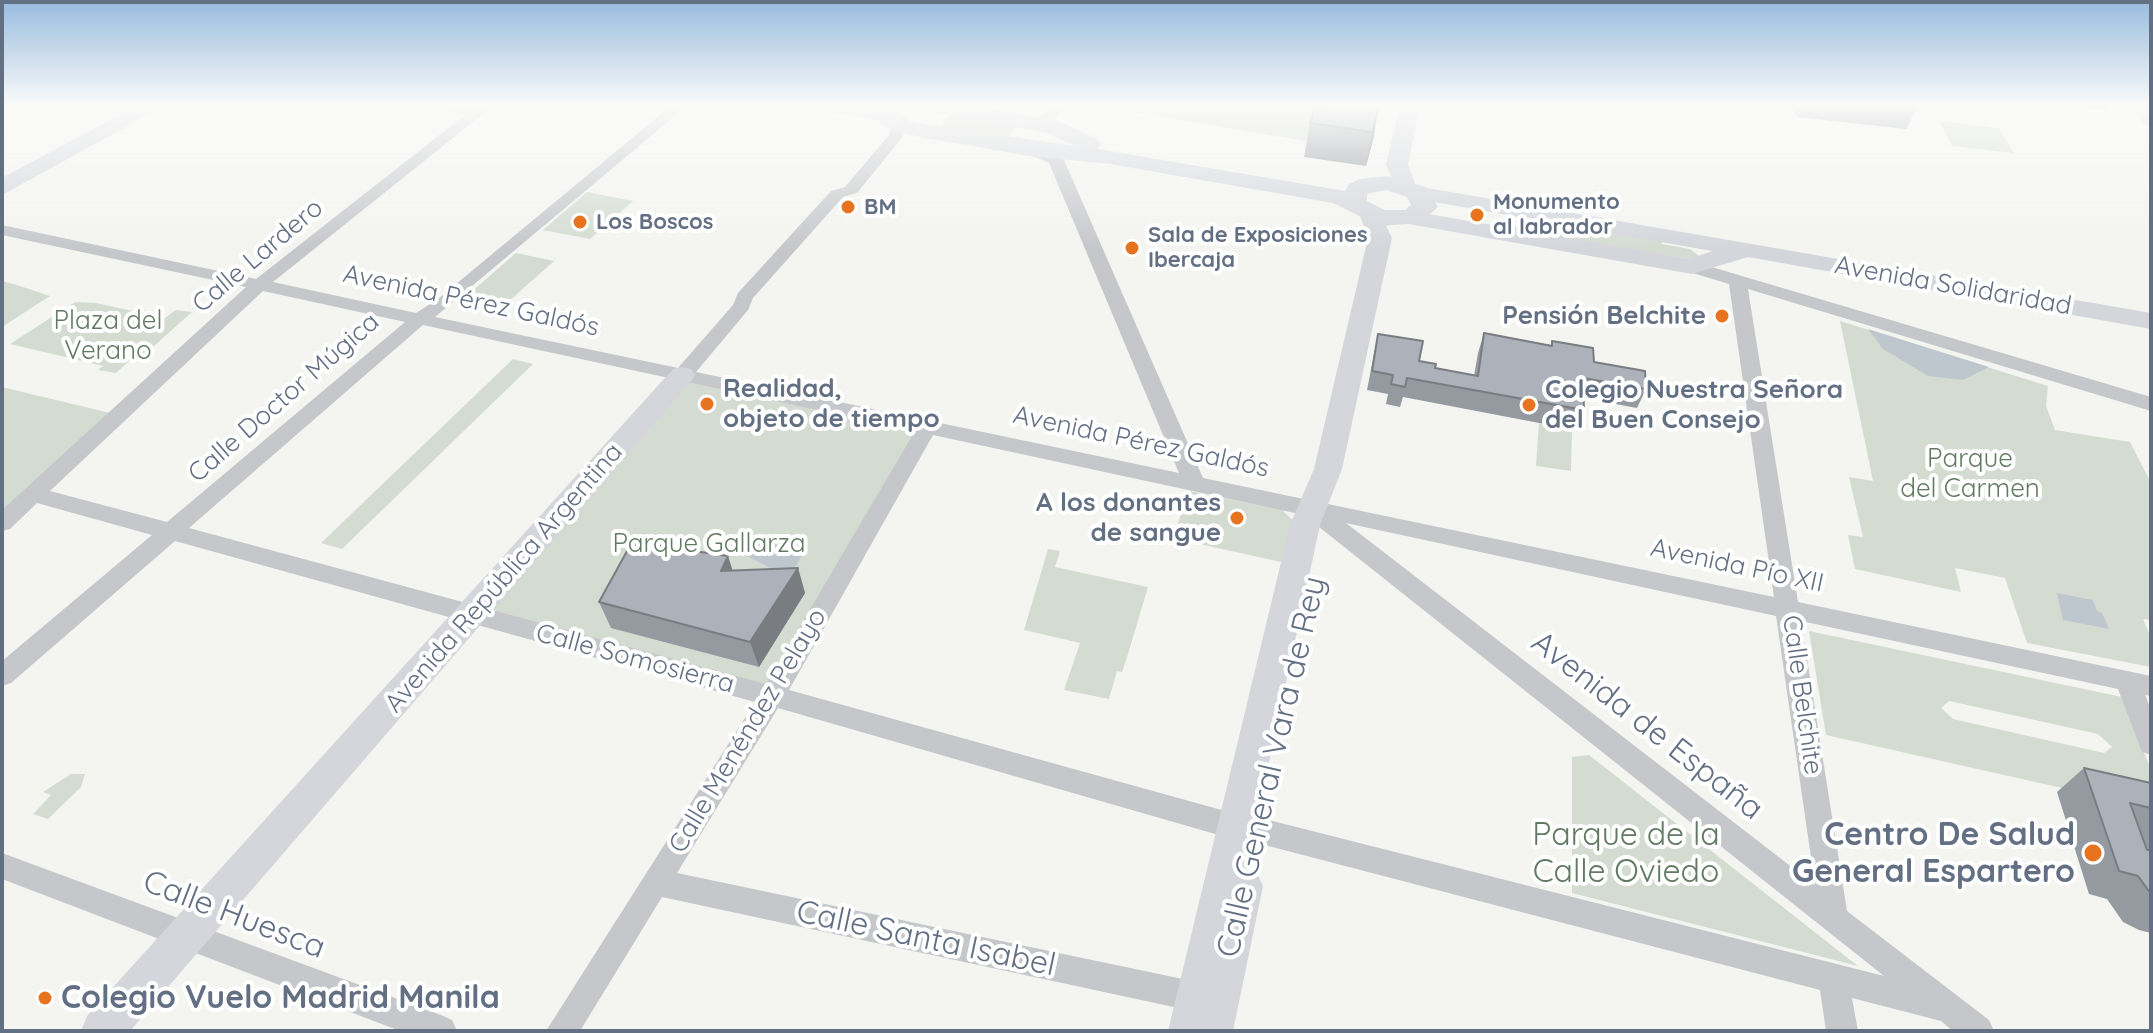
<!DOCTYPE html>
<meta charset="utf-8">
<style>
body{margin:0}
#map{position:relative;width:2153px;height:1033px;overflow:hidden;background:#f4f5f1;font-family:Quicksand,sans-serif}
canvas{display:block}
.frame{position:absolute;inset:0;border:4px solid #636f83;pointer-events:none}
</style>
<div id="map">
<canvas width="2153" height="1033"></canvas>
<div class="frame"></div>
</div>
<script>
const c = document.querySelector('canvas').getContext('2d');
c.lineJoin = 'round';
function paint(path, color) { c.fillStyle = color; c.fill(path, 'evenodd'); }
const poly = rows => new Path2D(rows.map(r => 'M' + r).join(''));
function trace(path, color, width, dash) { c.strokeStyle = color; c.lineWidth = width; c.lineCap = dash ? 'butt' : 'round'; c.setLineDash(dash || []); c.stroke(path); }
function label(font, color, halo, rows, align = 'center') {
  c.font = font + ' Quicksand,sans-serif'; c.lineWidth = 8; c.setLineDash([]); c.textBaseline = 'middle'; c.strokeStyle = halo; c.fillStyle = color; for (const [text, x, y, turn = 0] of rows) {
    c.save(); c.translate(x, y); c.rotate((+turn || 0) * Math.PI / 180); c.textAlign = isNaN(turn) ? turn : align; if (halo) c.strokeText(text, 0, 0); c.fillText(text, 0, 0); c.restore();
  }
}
const green = poly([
 [1122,105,1335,105,1331,120,1376,127,1373,140,1324,132,1319,143,1119,110],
 [952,112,1019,123,1006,140,938,128],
 [1939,121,1999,128,2014,153,1952,146],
 [587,192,633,201,590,239,543,230],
 [1533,218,1662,240,1662,244,1690,249,1699,256,1696,260,1492,227,1503,224,1546,231,1547,224,1533,222],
 [516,253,554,261,508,302,469,294],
 [2,281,20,286,50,296,2,327],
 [75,302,96,303,165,318,176,310,192,312,145,354,138,353,116,373,98,370,103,366,10,344],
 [1840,321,2048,386,2046,406,2055,430,2130,442,2151,483,2151,620,2143,619,2151,638,2151,667,2027,643,2005,578,1955,568,1961,592,1855,569,1848,535,1863,537,1849,477,1873,481],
 [513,359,533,364,342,549,321,543],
 [682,375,928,427,772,696,471,615],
 [2,387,110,413,2,514],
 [1539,423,1572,430,1571,471,1536,466],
 [1190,491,1282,510,1298,525,1290,564,1172,538],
 [1048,549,1060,551,1055,567,1148,587,1128,654,1122,672,1117,671,1109,699,1064,690,1080,643,1024,630],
 [1809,631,2122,697,2151,770,2151,808,1826,735],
 [1949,701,2098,734,2112,747,2104,753,1953,719,1941,708],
 [1589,755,1858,966,1572,893,1572,757],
 [71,774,85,774,81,787,48,819,33,814,51,795,43,792]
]);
const water = poly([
 [1868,329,1989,367,1963,380,1928,376,1883,349],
 [755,538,787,548,805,550,793,571,770,568,745,555],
 [2057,593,2093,600,2097,611,2102,613,2109,629,2063,620]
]);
const street = poly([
 [2,105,10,105,2,110,2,105],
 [428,105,474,108,494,105,273,282,416,313,438,299,672,105,688,105,435,317,678,368,733,305,738,293,831,191,845,187,889,135,894,122,899,121,906,125,901,139,857,193,843,197,753,298,748,310,696,372,1179,473,1049,163,1024,152,1021,149,1029,144,1064,160,1203,478,1774,597,1729,284,1686,271,1683,267,1686,263,1698,263,2151,397,2151,411,1748,289,1798,602,2151,676,2151,696,2145,695,2151,710,2151,755,2142,752,2118,689,1801,621,1847,911,1989,1020,1994,1031,1953,1031,1941,1021,1852,998,1858,1031,1826,1031,1820,990,1257,843,1246,836,1236,840,778,708,677,873,1197,982,1208,986,1212,997,1208,1008,1197,1012,662,897,580,1031,546,1031,755,702,175,541,11,683,2,686,2,661,152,535,37,503,10,529,2,531,2,510,246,287,2,235,2,225,256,279,465,115,428,105],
 [263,291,405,322,167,522,50,491,263,291],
 [423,325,915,431,766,684,189,528,423,325],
 [933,435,1304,515,1884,976,1257,817,1247,821,1236,814,789,690,933,435],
 [1346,523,1776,616,1815,885,1346,523],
 [1052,105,1067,105,1054,121,1031,126,1024,122,1044,115,1052,105],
 [2,853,441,1015,452,1020,457,1031,400,1031,2,879,2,853]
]);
const secondary = poly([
 [1400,105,1420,105,1408,165,1416,186,2151,313,2151,329,1748,257,1692,274,1403,223,1400,218,1403,213,1411,211,1690,259,1712,251,1417,199,1398,192,1386,165,1400,105],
 [2132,105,2151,105,2151,126,2144,124,2132,105],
 [1371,209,1379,211,1392,238,1342,469,1320,525,1246,869,1257,873,1263,886,1233,1031,1168,1031,1290,525,1314,469,1368,238,1360,216,1371,209],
 [682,367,691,369,695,375,691,381,130,1031,81,1031,87,1016,673,369,682,367]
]);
const primary = poly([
 [138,105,166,105,2,195,2,178,138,105],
 [817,105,872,105,892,109,910,121,925,124,1075,146,1047,133,932,112,921,105,971,105,1061,122,1097,139,1101,144,1098,149,1345,191,1349,184,1360,179,1387,176,1426,187,1438,207,1420,223,1380,226,1333,203,1110,164,1029,156,925,138,894,131,877,120,828,112,817,105],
 [1386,190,1407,197,1411,205,1405,210,1385,210,1367,201,1367,194,1386,190]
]);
const wall = poly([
 [1375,105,1373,140,1366,166,1304,157,1310,123],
 [1790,105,1918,105,1918,106,1906,129,1797,117],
 [2006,105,2109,105,2107,109],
 [1484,333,1551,345,1552,341,1646,389,1637,408,1584,398,1584,410,1576,430,1403,397,1400,407,1386,404,1388,394,1367,390,1378,334,1419,361,1435,368,1474,376,1478,353],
 [798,568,805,593,759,667,611,628,599,602,733,571],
 [2084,768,2151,783,2151,933,2139,930,2123,922,2107,899,2089,894,2057,792]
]);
const shadedWall = poly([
 [1379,106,1373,140,1366,166,1372,132],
 [728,556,736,581,721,571],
 [798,568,805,593,759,667,750,642]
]);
const building = poly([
 [1327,105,1379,106,1372,132,1310,123,1315,108,1325,110,1327,105],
 [1484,333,1552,346,1552,341,1593,348,1594,362,1645,371,1646,389,1583,378,1584,410,1407,378,1405,387,1391,384,1393,375,1372,371,1378,334,1423,341,1419,361,1436,364,1435,368,1478,376,1484,333],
 [632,542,728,556,721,571,798,568,750,642,599,602,632,542],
 [2084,768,2151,783,2151,808,2130,803,2147,850,2151,850,2151,894,2138,876,2119,871,2084,768]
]);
const markers = [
 [848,207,8,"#e8731e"],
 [1477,215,8,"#e8731e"],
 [580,222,8,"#e8731e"],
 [1132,248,8,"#e8731e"],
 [1722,316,8,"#e8731e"],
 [707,404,8,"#e8731e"],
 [1529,405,8,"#e8731e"],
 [1237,518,8,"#e8731e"],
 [2093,853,10,"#e8731e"],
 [45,998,8,"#e8731e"]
];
const farPoinames = [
 ["Monumento",1493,202],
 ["al labrador",1493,227],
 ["BM",864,207],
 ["Los Boscos",596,222],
 ["Sala de Exposiciones",1148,235],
 ["Ibercaja",1148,260]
];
const streetNames = [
 ["Calle Lardero",258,256,-40],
 ["Avenida Solidaridad",1953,286,10],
 ["Avenida Pérez Galdós",471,301,12],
 ["Calle Doctor Múgica",284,398,-41],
 ["Avenida Pérez Galdós",1141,442,12],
 ["Avenida Pío XII",1737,566,12],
 ["Avenida República Argentina",504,578,-49],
 ["Calle Somosierra",635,659,15],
 ["Calle Belchite",1802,695,82],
 ["Calle Menéndez Pelayo",748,731,-59]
];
const poiNames = [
 ["Pensión Belchite",1706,316],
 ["Realidad,",723,389,"left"],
 ["objeto de tiempo",723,419,"left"],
 ["Colegio Nuestra Señora",1545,390,"left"],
 ["del Buen Consejo",1545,420,"left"],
 ["A los donantes",1221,503],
 ["de sangue",1221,533]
];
const parkNames = [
 ["Plaza del",108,321],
 ["Verano",108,351],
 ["Parque",1970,459],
 ["del Carmen",1970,489],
 ["Parque Gallarza",709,544]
];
const nearStreetnames = [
 ["Avenida de España",1647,726,38],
 ["Calle General Vara de Rey",1272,767,-77],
 ["Calle Huesca",234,915,21],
 ["Calle Santa Isabel",926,939,12]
];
const nearParknames = [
 ["Parque de la",1626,835],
 ["Calle Oviedo",1626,872]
];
const nearPoinames = [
 ["Centro De Salud",2075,835],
 ["General Espartero",2075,872],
 ["Colegio Vuelo Madrid Manila",61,998,"left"]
];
paint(green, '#d4dcd2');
paint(water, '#bfc7ce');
paint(street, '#c5c7cb');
paint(secondary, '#d4d6dc');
paint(primary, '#d4d6dc');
paint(wall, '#9599a0');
paint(shadedWall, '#797d82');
paint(building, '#adb2ba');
trace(building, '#797d82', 2);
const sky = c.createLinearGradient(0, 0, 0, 250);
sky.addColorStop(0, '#97bcde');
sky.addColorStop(0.42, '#fafaf9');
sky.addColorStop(1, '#fafaf900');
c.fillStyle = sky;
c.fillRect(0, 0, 2153, 250);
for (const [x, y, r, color] of markers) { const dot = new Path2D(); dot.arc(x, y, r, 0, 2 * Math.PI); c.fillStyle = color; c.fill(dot); trace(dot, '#fff', 3); }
label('bold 22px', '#636f83', '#fff', farPoinames, 'left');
label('26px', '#636f83', '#fff', streetNames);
label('bold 26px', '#636f83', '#fff', poiNames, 'right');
label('26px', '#627a62', '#fff', parkNames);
label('32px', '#636f83', '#fff', nearStreetnames);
label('32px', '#627a62', '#fff', nearParknames);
label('bold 32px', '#636f83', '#fff', nearPoinames, 'right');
</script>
